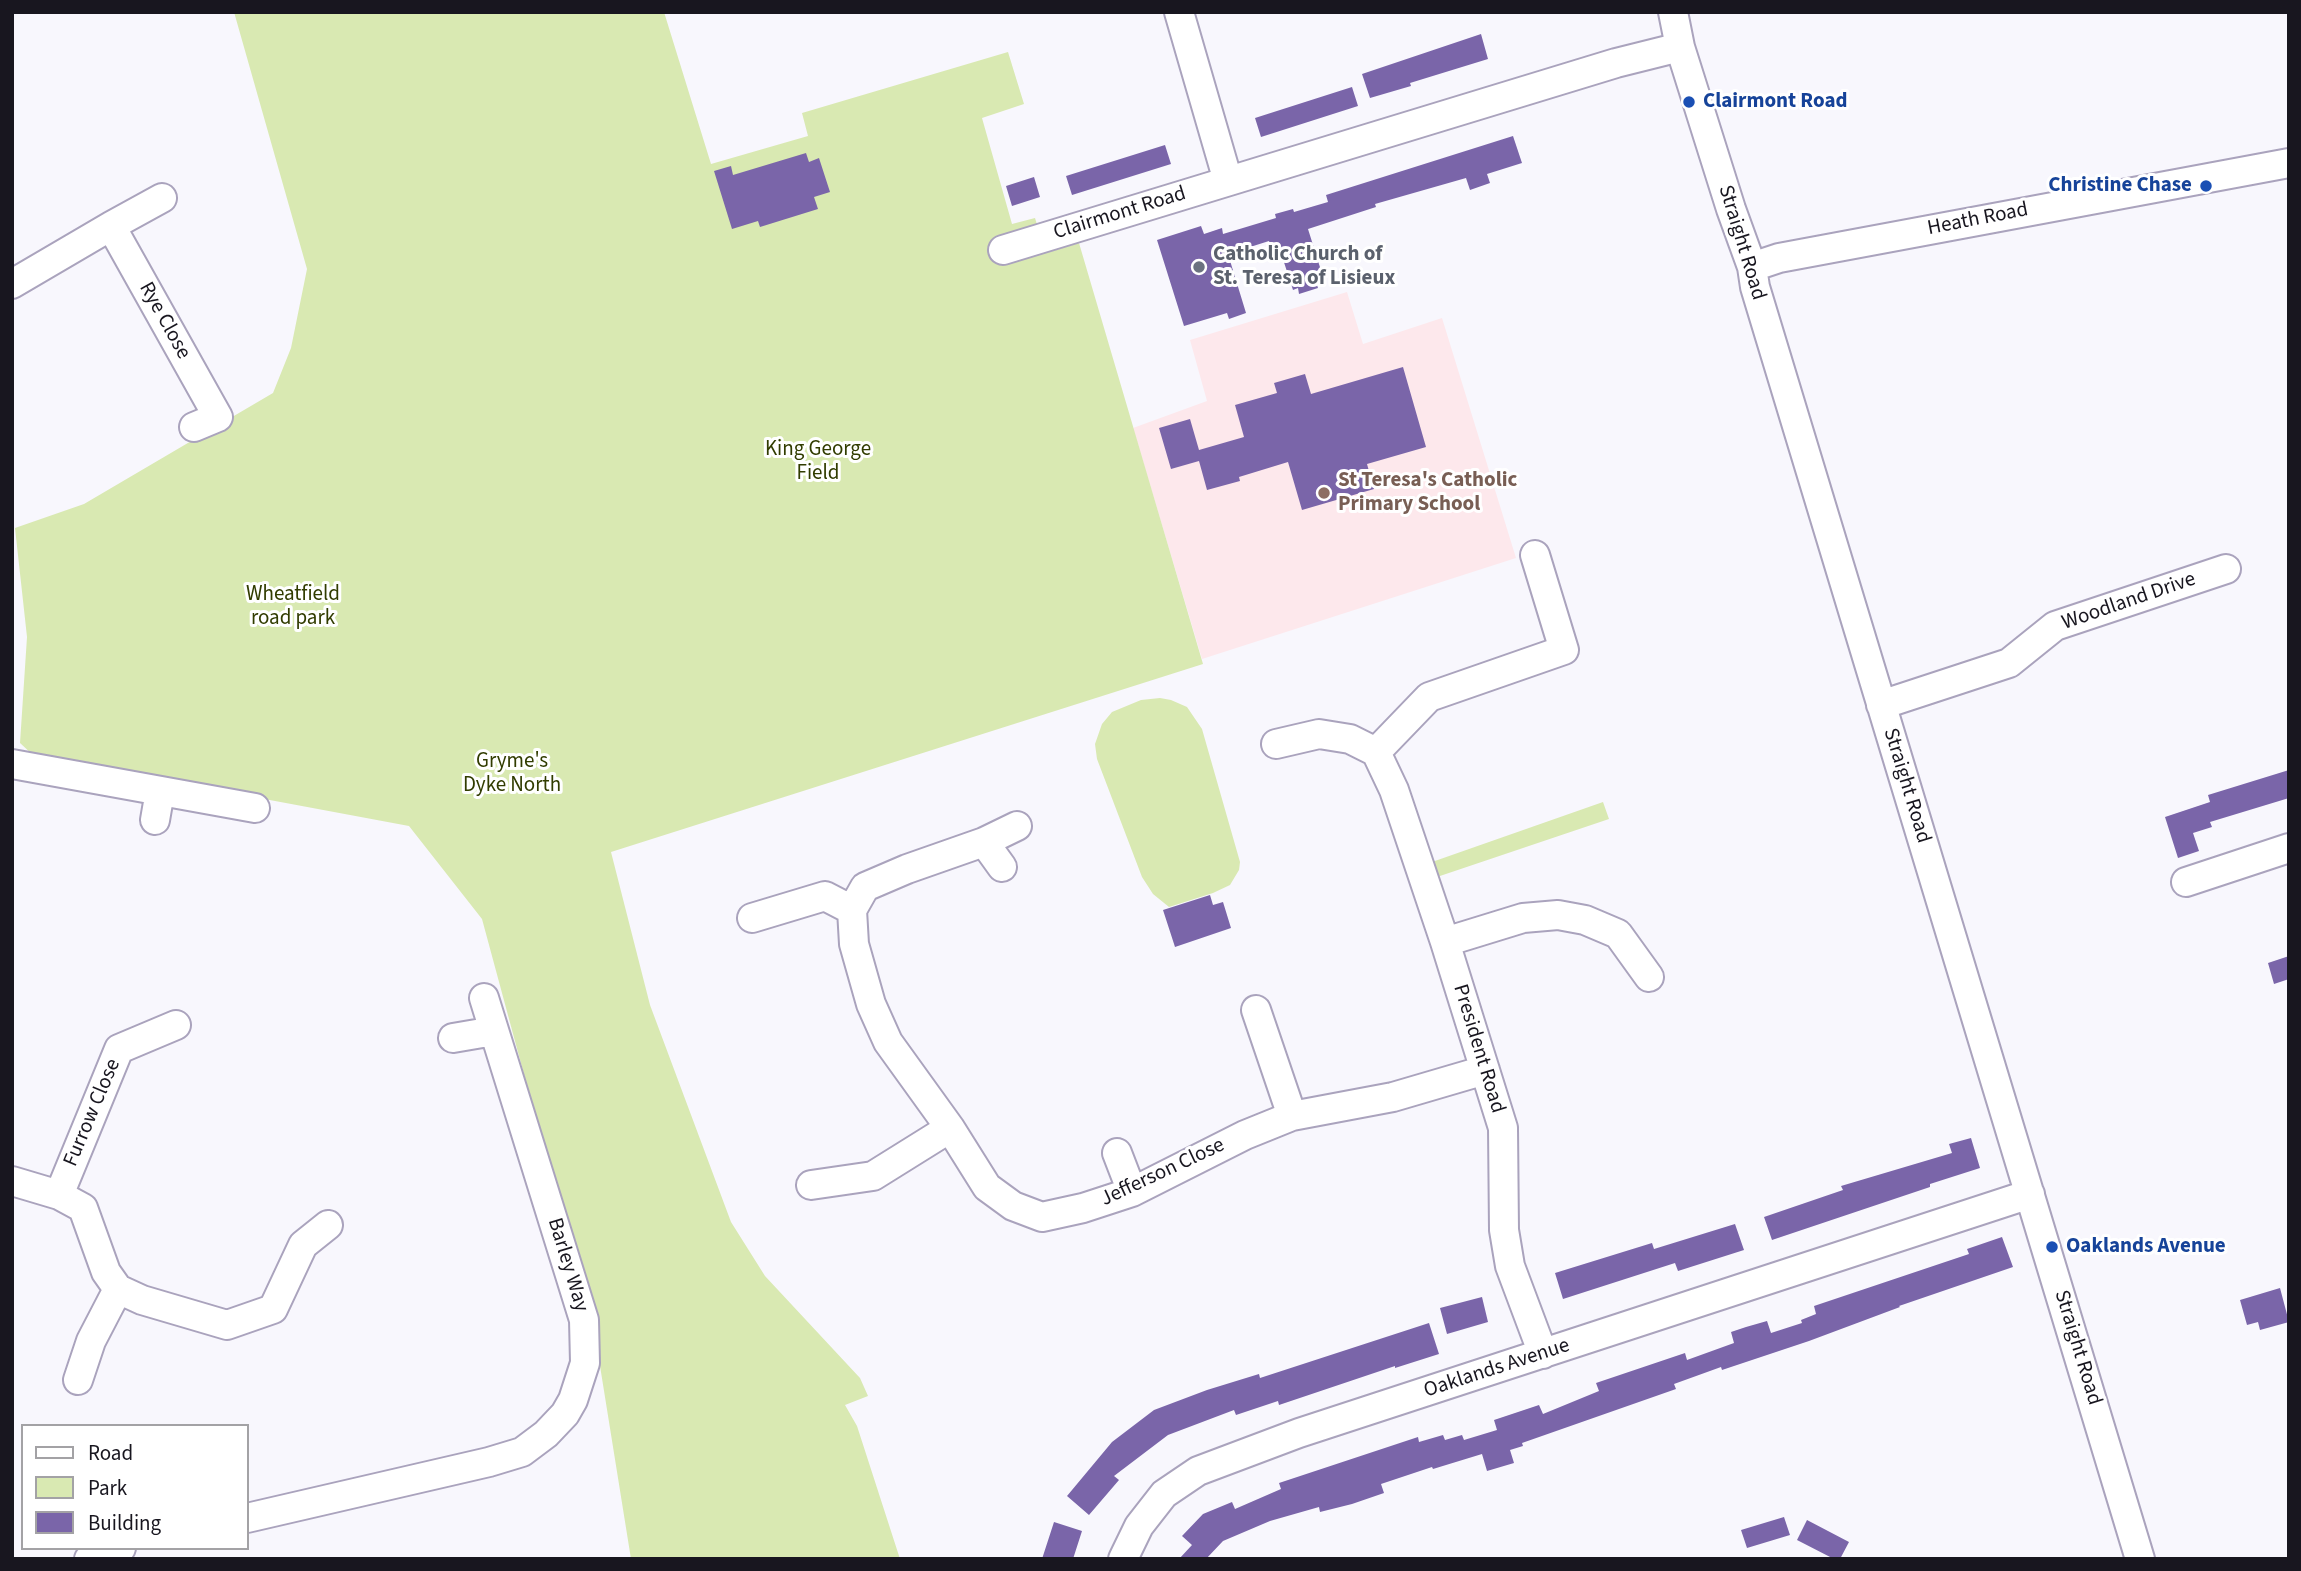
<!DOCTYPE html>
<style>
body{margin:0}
#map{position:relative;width:2301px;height:1571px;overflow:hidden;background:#f8f7fd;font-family:"Source Sans 3",sans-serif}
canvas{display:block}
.frame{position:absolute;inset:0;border:14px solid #18161f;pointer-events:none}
.legend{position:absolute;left:21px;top:1424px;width:228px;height:126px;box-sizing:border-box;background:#fff;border:2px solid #a3a2a5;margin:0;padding:9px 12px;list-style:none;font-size:21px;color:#18161f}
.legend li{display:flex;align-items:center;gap:14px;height:35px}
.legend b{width:35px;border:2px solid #a3a2a5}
</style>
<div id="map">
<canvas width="2301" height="1571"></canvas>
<div class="frame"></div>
<ul class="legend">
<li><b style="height:9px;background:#fff"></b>Road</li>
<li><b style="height:19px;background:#d9e9b2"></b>Park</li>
<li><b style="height:19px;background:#7a65a9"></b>Building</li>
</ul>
</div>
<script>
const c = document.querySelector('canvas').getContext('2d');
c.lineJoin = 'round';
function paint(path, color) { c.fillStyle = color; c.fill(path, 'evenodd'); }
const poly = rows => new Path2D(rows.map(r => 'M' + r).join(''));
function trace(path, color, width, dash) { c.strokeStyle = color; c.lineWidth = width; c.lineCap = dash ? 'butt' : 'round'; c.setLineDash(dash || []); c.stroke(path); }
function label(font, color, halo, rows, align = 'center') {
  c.font = font + ' "Source Sans 3",sans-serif'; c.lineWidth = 6; c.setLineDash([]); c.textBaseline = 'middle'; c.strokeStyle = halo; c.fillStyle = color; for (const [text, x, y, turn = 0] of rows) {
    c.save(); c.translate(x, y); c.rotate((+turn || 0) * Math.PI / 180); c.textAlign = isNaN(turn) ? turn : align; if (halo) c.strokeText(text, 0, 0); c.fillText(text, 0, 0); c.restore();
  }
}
const education = poly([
 [1347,292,1363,344,1442,318,1516,558,1202,659,1133,428,1207,401,1190,340]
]);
const green = poly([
 [234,12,664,12,711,164,808,136,802,113,1008,52,1024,104,982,118,1012,224,1035,218,1046,253,1079,243,1203,664,611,852,650,1005,731,1222,765,1276,860,1378,868,1396,845,1405,857,1426,900,1559,631,1559,596,1341,482,919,409,826,34,756,20,743,27,637,15,528,84,504,273,393,291,348,307,269],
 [1160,698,1171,700,1187,707,1202,729,1240,862,1239,870,1230,885,1213,893,1169,907,1153,894,1142,877,1097,759,1095,744,1102,724,1112,712,1141,700],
 [1603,802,1609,819,1437,877,1432,862]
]);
const building = poly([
 [1481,34,1488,59,1410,83,1411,86,1370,98,1362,74],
 [1352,87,1358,106,1261,137,1255,118],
 [1513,136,1522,163,1487,174,1490,183,1470,190,1466,178,1375,204,1376,207,1308,229,1324,280,1316,282,1318,288,1299,294,1298,288,1293,290,1280,250,1272,252,1269,241,1228,254,1246,313,1229,319,1227,313,1184,326,1157,240,1201,226,1204,234,1222,228,1223,234,1276,218,1275,214,1293,209,1294,212,1328,202,1326,195],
 [1165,145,1171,164,1072,195,1066,176],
 [806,153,809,162,819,158,830,192,814,197,818,209,760,227,758,221,732,229,714,171,731,166,733,175],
 [1034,177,1040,197,1012,206,1006,186],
 [1403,367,1426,447,1367,464,1374,489,1302,510,1288,462,1239,477,1240,481,1207,490,1199,461,1171,469,1159,428,1190,419,1199,450,1244,437,1235,405,1277,393,1274,383,1305,374,1311,394],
 [2289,770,2289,798,2210,822,2212,827,2193,833,2199,851,2178,858,2165,817,2210,802,2208,795],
 [1210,895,1213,905,1223,902,1231,928,1175,947,1163,910],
 [2289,956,2289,979,2274,984,2268,963],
 [1971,1138,1980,1168,1930,1184,1930,1187,1772,1240,1764,1217,1843,1190,1841,1186,1952,1153,1949,1144],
 [1735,1224,1744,1250,1678,1271,1675,1263,1563,1299,1555,1273,1652,1243,1654,1249],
 [2002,1237,2013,1267,1899,1306,1900,1307,1809,1341,1722,1370,1721,1367,1674,1384,1676,1389,1522,1443,1523,1446,1510,1450,1514,1463,1487,1471,1482,1454,1433,1469,1432,1467,1381,1484,1384,1493,1352,1504,1320,1512,1319,1507,1270,1521,1223,1541,1206,1559,1179,1559,1192,1545,1182,1536,1203,1514,1232,1502,1235,1509,1281,1489,1279,1483,1418,1437,1419,1442,1443,1435,1445,1440,1462,1435,1464,1440,1497,1430,1494,1420,1539,1405,1543,1414,1599,1391,1596,1383,1685,1353,1687,1360,1734,1343,1731,1332,1746,1327,1767,1321,1771,1333,1802,1323,1801,1320,1816,1314,1814,1306,1969,1254,1967,1249],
 [2280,1288,2289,1322,2260,1330,2258,1322,2247,1325,2240,1300],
 [1482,1297,1488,1322,1447,1334,1440,1308],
 [1429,1323,1439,1354,1395,1368,1395,1366,1279,1405,1278,1401,1236,1415,1234,1410,1168,1435,1114,1476,1119,1480,1089,1515,1067,1496,1112,1442,1154,1410,1207,1390,1259,1374,1260,1378],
 [1784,1517,1790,1535,1747,1548,1741,1530],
 [1807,1520,1849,1542,1840,1559,1834,1559,1797,1540],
 [1054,1522,1082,1531,1073,1559,1042,1559]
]);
const minor = poly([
 [1179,12,1228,181],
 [1673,12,1680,47,1731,209,1752,267,1755,287,2140,1559],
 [111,226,162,198],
 [1003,250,1616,63,1680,47],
 [1752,267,1779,258,2289,163],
 [12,284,111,226,218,417,194,427],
 [1535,555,1564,650,1429,697,1376,752,1394,790,1445,942,1503,1128,1504,1230,1510,1266,1543,1354],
 [1881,705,2009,663,2055,626,2226,569],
 [1276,744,1319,734,1350,739,1376,752],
 [12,764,255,808],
 [155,820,160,791],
 [1017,826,984,842,907,869,865,887,852,910,854,944,871,1004,888,1042,950,1128,987,1187,1013,1206,1042,1217,1083,1208,1132,1192,1245,1135,1292,1116,1393,1097,1485,1070],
 [984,842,1002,867],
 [2186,882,2289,848],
 [752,918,825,896,852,910],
 [1445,942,1523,918,1558,915,1585,920,1618,934,1649,977],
 [1256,1010,1292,1116],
 [453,1038,494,1031],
 [1117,1153,1132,1192],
 [12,1181,59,1195,83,1208,106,1272,118,1289,142,1300,227,1325,273,1309,303,1245,328,1225],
 [811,1185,873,1176,950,1128],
 [59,1195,119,1049,176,1025],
 [78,1380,91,1341,118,1289],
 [247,1518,489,1462,522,1452,546,1434,565,1414,573,1400,585,1363,584,1320,484,998],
 [89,1559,121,1548],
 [1123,1559,1139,1526,1164,1494,1198,1471,1299,1433,2030,1194]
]);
const markers = [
 [1689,102,7,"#1a4fb4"],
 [2206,186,7,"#1a4fb4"],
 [1199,267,7,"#6b7280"],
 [1324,493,7,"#8d6e63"],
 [2052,1247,7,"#1a4fb4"]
];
const transitNames = [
 ["Clairmont Road",1703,102],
 ["Christine Chase",2192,186,"right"],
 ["Oaklands Avenue",2066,1247]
];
const streetNames = [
 ["Clairmont Road",1120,214,-17],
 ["Heath Road",1978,220,-11],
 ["Straight Road",1741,243,73],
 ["Rye Close",164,321,61],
 ["Woodland Drive",2129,602,-19],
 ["Straight Road",1906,786,73],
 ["President Road",1478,1049,73],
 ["Furrow Close",93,1113,-67],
 ["Jefferson Close",1163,1173,-25],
 ["Barley Way",567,1265,73],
 ["Straight Road",2077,1348,73],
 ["Oaklands Avenue",1497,1369,-18]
];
const worshipNames = [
 ["Catholic Church of",1213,255],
 ["St. Teresa of Lisieux",1213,279]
];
const parkNames = [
 ["King George",818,450],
 ["Field",818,474],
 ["Wheatfield",293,595],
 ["road park",293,619],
 ["Gryme's",512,762],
 ["Dyke North",512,786]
];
const educationNames = [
 ["St Teresa's Catholic",1338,481],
 ["Primary School",1338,505]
];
paint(education, '#fde8ec');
paint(green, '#d9e9b2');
paint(building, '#7a65a9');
trace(minor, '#aaa3bd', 32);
trace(minor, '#fff', 28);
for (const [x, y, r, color] of markers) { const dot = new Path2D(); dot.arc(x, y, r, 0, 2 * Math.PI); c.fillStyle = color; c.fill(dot); trace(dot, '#fff', 2.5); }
label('bold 21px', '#164399', '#fff', transitNames, 'left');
label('21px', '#18161f', '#fff', streetNames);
label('bold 21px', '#5b616d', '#fff', worshipNames, 'left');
label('21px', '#313c00', '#fff', parkNames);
label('bold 21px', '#785e54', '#fff', educationNames, 'left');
</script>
